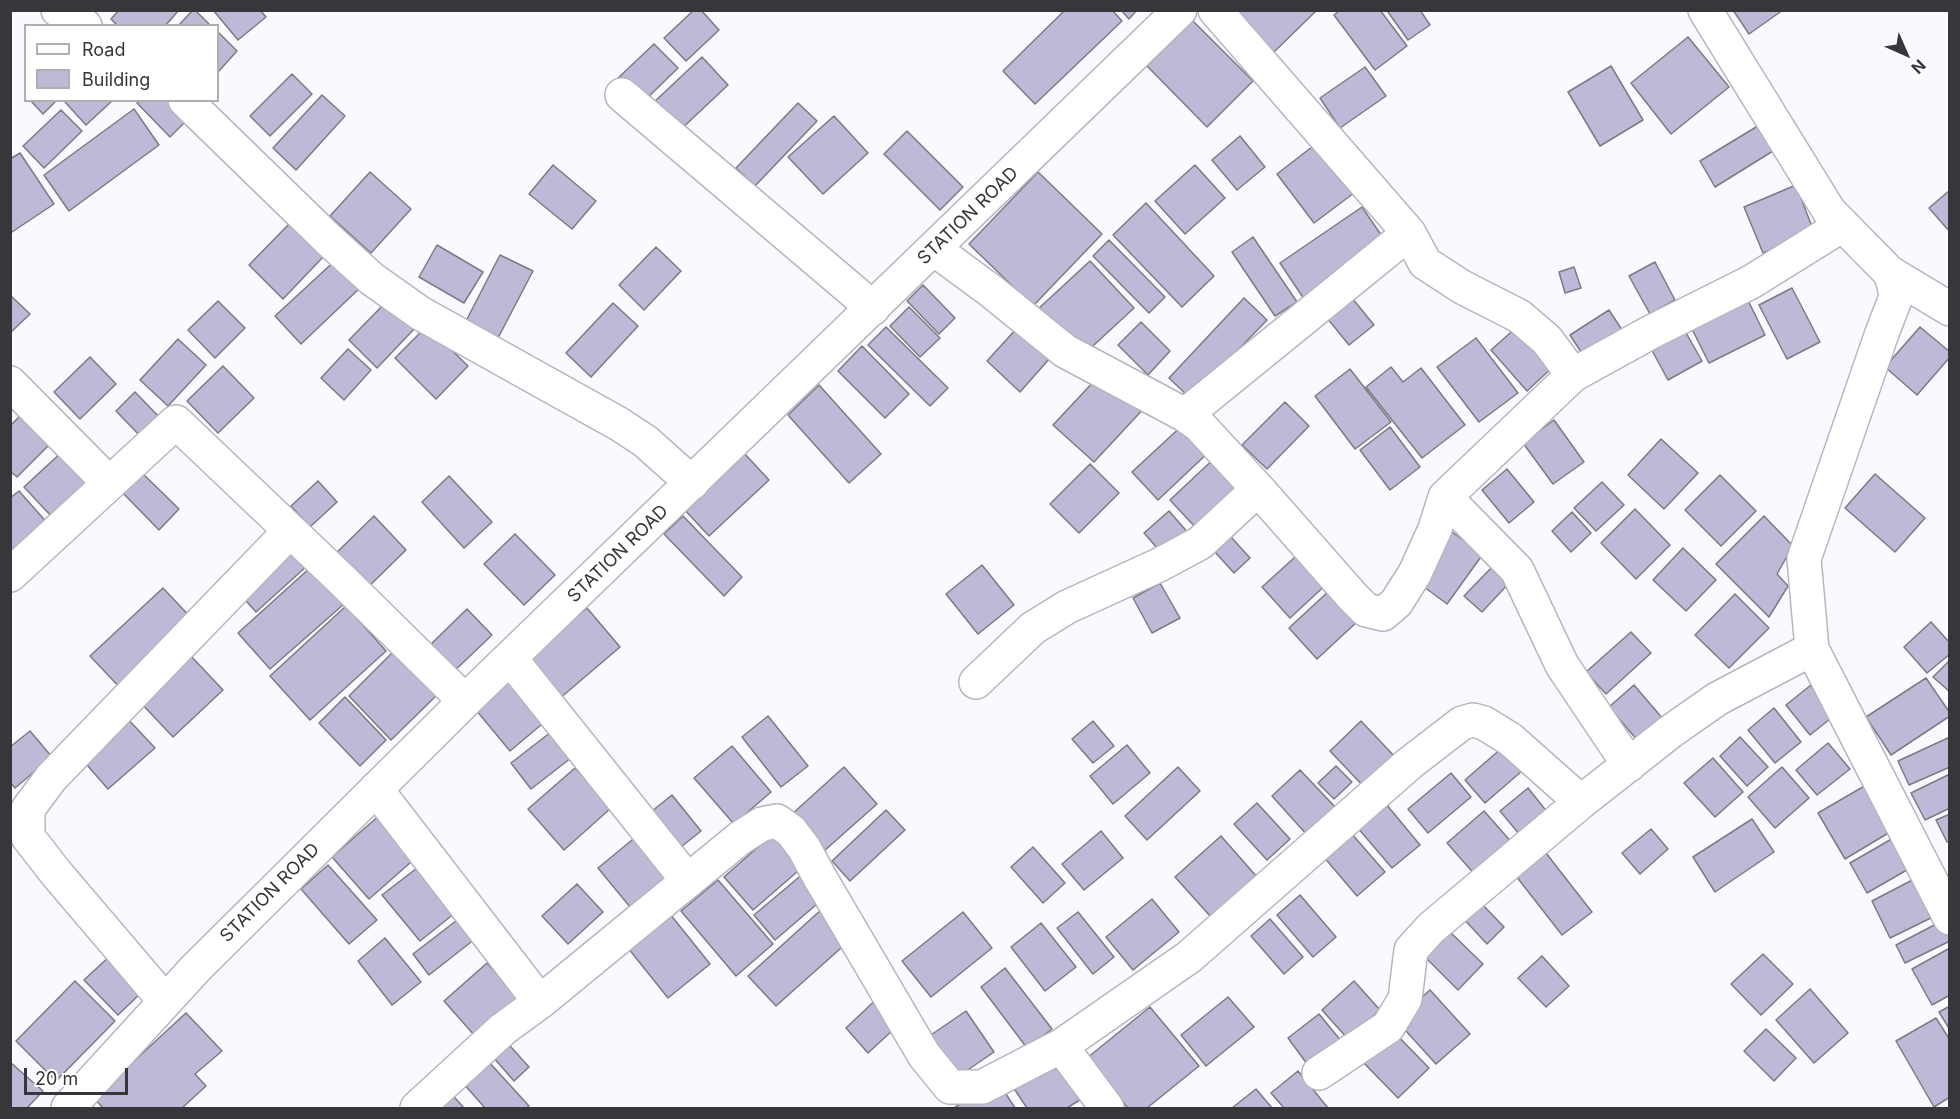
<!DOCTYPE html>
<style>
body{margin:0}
#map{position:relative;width:1960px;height:1119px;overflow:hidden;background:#f9f9ff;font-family:Inter,sans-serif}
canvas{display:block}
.frame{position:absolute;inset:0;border:12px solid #36373a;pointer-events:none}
.legend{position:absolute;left:24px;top:24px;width:195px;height:78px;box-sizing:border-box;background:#fff;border:2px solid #afafb0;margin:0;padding:8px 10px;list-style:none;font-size:18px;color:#36373a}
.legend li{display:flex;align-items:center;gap:12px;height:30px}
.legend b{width:30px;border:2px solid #afafb0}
.north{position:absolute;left:1876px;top:24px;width:60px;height:60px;-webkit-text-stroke:4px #fff;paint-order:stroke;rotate:135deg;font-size:16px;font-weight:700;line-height:24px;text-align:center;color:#36373a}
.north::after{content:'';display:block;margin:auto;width:21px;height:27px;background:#36373a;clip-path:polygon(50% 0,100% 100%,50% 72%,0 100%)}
.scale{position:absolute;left:24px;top:1068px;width:104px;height:27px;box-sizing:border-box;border:3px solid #36373a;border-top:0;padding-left:8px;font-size:18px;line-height:21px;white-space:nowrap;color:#36373a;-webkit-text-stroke:4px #fff;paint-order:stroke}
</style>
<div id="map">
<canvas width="1960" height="1119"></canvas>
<div class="frame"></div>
<ul class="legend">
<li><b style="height:8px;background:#fff"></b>Road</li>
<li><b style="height:16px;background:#bfb8d6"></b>Building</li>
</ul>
<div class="north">N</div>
<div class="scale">20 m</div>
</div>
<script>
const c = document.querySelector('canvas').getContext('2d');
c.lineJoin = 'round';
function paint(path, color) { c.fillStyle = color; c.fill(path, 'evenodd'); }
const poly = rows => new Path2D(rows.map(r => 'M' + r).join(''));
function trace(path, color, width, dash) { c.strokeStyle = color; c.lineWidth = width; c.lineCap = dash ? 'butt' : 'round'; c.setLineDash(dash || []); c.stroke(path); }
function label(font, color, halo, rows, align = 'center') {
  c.font = font + ' Inter,sans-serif'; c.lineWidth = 4.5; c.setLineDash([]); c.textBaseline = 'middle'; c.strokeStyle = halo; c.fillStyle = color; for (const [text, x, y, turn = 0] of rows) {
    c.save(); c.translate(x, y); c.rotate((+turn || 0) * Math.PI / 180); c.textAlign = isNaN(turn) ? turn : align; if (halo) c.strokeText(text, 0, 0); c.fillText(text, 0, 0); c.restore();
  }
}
const building = poly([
 [119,10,179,10,165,26,118,26,111,19,119,10],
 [193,10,195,10,211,26,178,26,193,10],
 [213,10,260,10,266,17,238,40,213,10],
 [694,10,701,10,719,30,686,61,664,38,694,10],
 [1065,10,1112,10,1122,21,1035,104,1003,71,1065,10],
 [1121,10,1137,10,1129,19,1121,10],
 [1234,10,1317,10,1274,52,1234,10],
 [1340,10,1380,10,1407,46,1375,70,1334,15,1340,10],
 [1390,10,1420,10,1430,25,1408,40,1388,12,1390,10],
 [1733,10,1783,10,1749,34,1733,10],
 [1192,20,1253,81,1207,127,1147,66,1192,20],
 [218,32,237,51,218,72,218,32],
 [1688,37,1729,87,1671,134,1631,83,1688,37],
 [654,44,678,68,641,104,617,79,654,44],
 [702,57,728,85,677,133,651,105,702,57],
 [1611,66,1643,120,1600,146,1568,92,1611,66],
 [1365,67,1386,96,1340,128,1320,98,1365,67],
 [292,74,312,94,270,136,250,116,292,74],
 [322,95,345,116,296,170,273,148,322,95],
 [30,100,57,100,43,114,30,100],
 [67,100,113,100,86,125,65,102,67,100],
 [140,100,178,100,192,115,170,137,137,103,140,100],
 [798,103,817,121,755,186,736,168,798,103],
 [134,109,159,145,69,211,44,175,134,109],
 [61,110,82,131,44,168,23,146,61,110],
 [834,116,868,153,823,194,788,157,834,116],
 [1766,121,1781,146,1715,187,1700,161,1766,121],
 [907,131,963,187,940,210,884,154,907,131],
 [1240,136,1265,167,1237,190,1212,160,1240,136],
 [1321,140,1358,190,1314,223,1277,174,1321,140],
 [20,153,54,204,12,232,10,229,10,159,20,153],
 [553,165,596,201,572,229,529,194,553,165],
 [1195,165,1225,198,1185,234,1155,201,1195,165],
 [370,172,411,209,371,253,330,216,370,172],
 [1038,172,1102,234,1033,306,969,244,1038,172],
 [1796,185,1814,232,1763,253,1744,207,1796,185],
 [1950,190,1950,232,1929,208,1950,190],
 [1146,203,1214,276,1182,307,1113,235,1146,203],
 [1362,207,1388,245,1306,302,1280,263,1362,207],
 [289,224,323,257,283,299,249,265,289,224],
 [1253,237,1297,302,1275,316,1232,252,1253,237],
 [1109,240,1165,297,1149,313,1093,256,1109,240],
 [437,245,483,272,464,303,419,277,437,245],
 [656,247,681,271,644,310,619,285,656,247],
 [500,255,533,271,498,338,466,321,500,255],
 [339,257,363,285,301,344,275,316,339,257],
 [1090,261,1134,308,1081,357,1037,310,1090,261],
 [1655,262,1675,300,1650,314,1629,276,1655,262],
 [1574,267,1581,288,1565,293,1559,272,1574,267],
 [923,285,955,318,939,334,907,301,923,285],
 [1792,288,1820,342,1787,359,1759,305,1792,288],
 [1743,290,1765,335,1709,363,1687,319,1743,290],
 [10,295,30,314,10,333,10,295],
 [1244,298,1267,320,1191,399,1169,378,1244,298],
 [1352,298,1374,325,1349,345,1327,318,1352,298],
 [388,300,416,327,377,368,349,340,388,300],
 [218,301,245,328,215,358,188,330,218,301],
 [613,303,638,326,591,377,566,353,613,303],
 [909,307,940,338,920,357,890,326,909,307],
 [1609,310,1624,333,1585,358,1570,335,1609,310],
 [1141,322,1170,351,1148,375,1118,345,1141,322],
 [1681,324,1702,361,1668,380,1648,343,1681,324],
 [1519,325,1555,365,1527,391,1491,350,1519,325],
 [427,326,468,366,436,399,395,358,427,326],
 [886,327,948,388,930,406,868,345,886,327],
 [1018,327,1050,358,1020,392,987,361,1018,327],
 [1920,327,1950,352,1950,357,1917,395,1885,367,1920,327],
 [1476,338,1518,393,1479,422,1437,367,1476,338],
 [178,339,206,365,168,406,140,380,178,339],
 [862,346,909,394,885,418,838,371,862,346],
 [348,349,371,370,344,400,321,378,348,349],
 [90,357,116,384,80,419,54,392,90,357],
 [223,366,254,398,218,433,187,401,223,366],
 [1391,367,1403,382,1421,368,1465,425,1422,458,1366,387,1391,367],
 [1350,369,1391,422,1355,449,1315,396,1350,369],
 [1097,378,1147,405,1094,462,1053,425,1097,378],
 [819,385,881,454,849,483,788,415,819,385],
 [135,392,164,422,145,441,116,411,135,392],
 [1285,402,1309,426,1267,469,1242,445,1285,402],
 [27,409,56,438,17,477,10,471,10,426,27,409],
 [1554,420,1584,462,1553,484,1523,443,1554,420],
 [1186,422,1212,449,1158,500,1132,472,1186,422],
 [1390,427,1420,467,1390,490,1360,450,1390,427],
 [1661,439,1698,473,1664,509,1628,475,1661,439],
 [64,450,92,479,52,517,24,487,64,450],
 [743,452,769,480,709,536,683,508,743,452],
 [1219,454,1246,482,1197,529,1170,500,1219,454],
 [1090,464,1119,493,1079,533,1050,504,1090,464],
 [1507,469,1534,502,1509,523,1482,490,1507,469],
 [139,470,179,509,159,530,120,490,139,470],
 [1875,474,1925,518,1895,552,1845,508,1875,474],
 [1720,475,1756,511,1721,546,1685,510,1720,475],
 [449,476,492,522,464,548,422,502,449,476],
 [318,481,337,502,310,527,291,506,318,481],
 [1602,482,1624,505,1596,531,1574,508,1602,482],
 [19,491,49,525,10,558,10,498,19,491],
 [1635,509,1670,545,1636,579,1601,543,1635,509],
 [1169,511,1190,535,1165,557,1144,533,1169,511],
 [1572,512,1591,533,1571,552,1552,531,1572,512],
 [374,516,406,550,361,594,329,560,374,516],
 [683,516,742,577,724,596,664,534,683,516],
 [1764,516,1793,546,1777,574,1788,586,1769,617,1716,564,1764,516],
 [1222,527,1250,558,1234,573,1206,542,1222,527],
 [1452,532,1483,554,1447,604,1416,581,1452,532],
 [515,534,555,575,524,605,484,564,515,534],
 [287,542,308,565,256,612,239,593,287,542],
 [1683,548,1716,580,1686,611,1653,580,1683,548],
 [1304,549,1331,580,1290,618,1262,587,1304,549],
 [982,565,1014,605,978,634,946,594,982,565],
 [1494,565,1511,581,1482,612,1464,596,1494,565],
 [311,567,344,604,270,669,238,633,311,567],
 [1160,583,1180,618,1152,633,1133,598,1160,583],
 [163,588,196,623,124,692,90,656,163,588],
 [1330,590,1359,620,1317,659,1289,628,1330,590],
 [1735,594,1769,628,1729,668,1695,635,1735,594],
 [346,606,386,651,310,720,270,676,346,606],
 [587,608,620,647,559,699,525,659,587,608],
 [467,609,492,635,449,676,425,650,467,609],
 [1931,622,1950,643,1950,654,1927,673,1904,647,1931,622],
 [1631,632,1651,653,1606,694,1586,672,1631,632],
 [396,649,439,693,391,740,349,696,396,649],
 [189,654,223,690,173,737,140,702,189,654],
 [1950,660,1950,692,1933,677,1950,660],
 [519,673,554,714,510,751,476,710,519,673],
 [1926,678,1950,713,1950,716,1891,755,1866,717,1926,678],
 [1634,685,1663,719,1638,741,1609,707,1634,685],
 [1811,685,1835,715,1810,735,1786,705,1811,685],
 [345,697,386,740,360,766,319,723,345,697],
 [1774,708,1801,742,1775,763,1748,730,1774,708],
 [125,716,155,748,108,789,80,757,125,716],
 [768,716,808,766,781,787,742,737,768,716],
 [1093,721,1114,746,1093,763,1072,739,1093,721],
 [1361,721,1397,759,1365,788,1330,751,1361,721],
 [30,731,52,757,15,788,10,782,10,747,30,731],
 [551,732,571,758,531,789,511,763,551,732],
 [1740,737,1768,767,1747,786,1720,756,1740,737],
 [1950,737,1950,767,1909,785,1898,761,1950,737],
 [1510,741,1530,764,1485,803,1465,780,1510,741],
 [1828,743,1850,769,1817,795,1796,770,1828,743],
 [1127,745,1150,773,1113,804,1090,776,1127,745],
 [732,746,771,792,734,824,694,778,732,746],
 [1713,758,1743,792,1715,817,1684,783,1713,758],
 [1336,766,1352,782,1334,799,1318,783,1336,766],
 [844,767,877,804,824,851,791,815,844,767],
 [1178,767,1200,791,1147,840,1125,816,1178,767],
 [1782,767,1809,798,1775,828,1748,797,1782,767],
 [575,768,611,808,564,850,528,809,575,768],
 [1300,770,1337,809,1308,836,1272,796,1300,770],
 [1451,773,1471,797,1428,833,1408,809,1451,773],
 [1950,774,1950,808,1925,820,1911,793,1950,774],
 [1873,781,1900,826,1845,859,1818,813,1873,781],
 [1528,788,1552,818,1525,841,1500,811,1528,788],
 [672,795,701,831,671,855,642,819,672,795],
 [1257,803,1290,839,1267,860,1234,824,1257,803],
 [1386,804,1420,845,1392,868,1357,827,1386,804],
 [390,806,427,848,369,899,332,857,390,806],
 [886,810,905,830,850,881,832,861,886,810],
 [1484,811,1514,845,1477,877,1447,843,1484,811],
 [1950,814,1950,841,1947,842,1936,820,1950,814],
 [1752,819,1774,852,1715,892,1693,857,1752,819],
 [1651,829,1668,849,1640,874,1622,853,1651,829],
 [643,831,680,876,635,913,598,868,643,831],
 [1101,831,1123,858,1084,890,1062,864,1101,831],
 [775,832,805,865,753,910,724,877,775,832],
 [1351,833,1385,872,1357,896,1323,856,1351,833],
 [1221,836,1257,877,1211,917,1175,877,1221,836],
 [1895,837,1912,867,1867,893,1850,863,1895,837],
 [1033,847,1065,883,1043,903,1011,867,1033,847],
 [1546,853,1592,912,1562,935,1516,876,1546,853],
 [430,858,465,905,420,941,382,895,430,858],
 [328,865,377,920,349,944,301,889,328,865],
 [804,873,824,898,775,940,754,915,804,873],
 [1920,876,1939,914,1890,938,1872,901,1920,876],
 [718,880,773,944,736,976,681,911,718,880],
 [577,884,603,912,568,944,542,916,577,884],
 [1300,895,1336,937,1313,957,1277,915,1300,895],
 [1152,899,1179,932,1133,970,1106,937,1152,899],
 [1479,901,1504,927,1487,944,1462,917,1479,901],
 [666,909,710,964,668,998,624,943,666,909],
 [822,909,850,940,776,1006,748,976,822,909],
 [963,912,992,948,931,997,902,961,963,912],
 [1078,912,1114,957,1093,974,1057,928,1078,912],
 [465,914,480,935,429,975,413,954,465,914],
 [1270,919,1303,957,1284,974,1251,936,1270,919],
 [1944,920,1950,930,1950,941,1905,963,1896,945,1944,920],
 [1041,923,1076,967,1045,991,1011,947,1041,923],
 [1448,930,1483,964,1458,990,1423,955,1448,930],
 [385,938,421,982,392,1005,358,961,385,938],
 [1950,948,1950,995,1932,1005,1912,969,1950,948],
 [1763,954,1793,984,1761,1015,1731,984,1763,954],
 [111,955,144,990,118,1015,84,980,111,955],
 [1542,956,1569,986,1546,1007,1518,978,1542,956],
 [487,963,518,997,475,1036,444,1001,487,963],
 [1005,968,1052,1029,1027,1048,981,987,1005,968],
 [75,981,115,1021,56,1081,16,1041,75,981],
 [1354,981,1380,1010,1348,1039,1322,1010,1354,981],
 [1810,989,1848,1033,1814,1063,1776,1020,1810,989],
 [1430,990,1470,1034,1436,1064,1396,1020,1430,990],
 [884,992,907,1017,868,1053,846,1028,884,992],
 [1228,997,1254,1027,1206,1066,1181,1035,1228,997],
 [1950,1006,1950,1030,1939,1012,1950,1006],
 [1150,1007,1199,1066,1147,1108,1128,1108,1087,1058,1150,1007],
 [966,1011,994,1052,953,1080,925,1039,966,1011],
 [186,1013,222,1051,195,1074,206,1086,182,1108,103,1108,94,1098,186,1013],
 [1319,1014,1342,1042,1310,1068,1288,1038,1319,1014],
 [1936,1018,1950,1040,1950,1097,1934,1107,1896,1041,1936,1018],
 [1389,1027,1429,1068,1398,1098,1358,1057,1389,1027],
 [1766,1029,1796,1058,1774,1081,1744,1051,1766,1029],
 [501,1036,529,1067,514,1081,486,1049,501,1036],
 [1060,1053,1086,1096,1067,1108,1027,1108,1011,1084,1060,1053],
 [488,1061,529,1106,526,1108,485,1108,463,1083,488,1061],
 [10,1062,43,1091,27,1108,10,1108,10,1062],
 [1298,1071,1328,1108,1284,1108,1271,1093,1298,1071],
 [997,1080,1015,1108,954,1108,997,1080],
 [447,1089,464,1108,425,1108,447,1089],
 [1256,1089,1272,1108,1232,1108,1256,1089]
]);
const minor = poly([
 [58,10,85,26],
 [1215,10,1409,233,1425,263,1462,287,1519,316,1547,340,1573,375],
 [1705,10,1829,211,1890,273,1894,285,1896,297,1882,333,1804,559,1812,649,1950,918],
 [622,95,873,308],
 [185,100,329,240,372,279,420,313,619,424,645,441,692,483],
 [934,249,991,291,1065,351,1185,415,1200,426,1258,489,1353,597,1366,610,1383,614,1396,603,1415,573,1435,529,1445,497,1573,375,1651,332,1751,282,1841,226],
 [1890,273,1950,309],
 [10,383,109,483],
 [1185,415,1409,233],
 [1445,497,1517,570,1562,665,1629,765],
 [10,575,176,422,341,579,465,701],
 [510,658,688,881],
 [976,682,1033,628,1067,607,1159,565,1200,543,1258,489],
 [376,789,540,1002],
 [165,1001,56,873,28,837,28,809,51,778,290,531],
 [1061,1046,1107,1108],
 [1319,1073,1388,1027,1405,999,1411,950,1431,928,1581,802,1670,732,1717,699,1812,649],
 [417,1108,503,1029,540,1002,740,838,762,824,777,821,791,831,804,848,819,876,924,1055,950,1087,982,1087,1061,1046,1189,957,1410,763,1462,723,1473,720,1484,723,1510,739,1581,802]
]);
const secondary = poly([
 [68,1108,195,969,465,701,1180,10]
]);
const streetNames = [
 ["STATION ROAD",968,216,-44],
 ["STATION ROAD",618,554,-44],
 ["STATION ROAD",270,893,-45]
];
paint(building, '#bfb8d6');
trace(building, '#7c7a82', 1.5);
trace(minor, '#b5b6bf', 36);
trace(secondary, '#b5b6bf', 36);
trace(minor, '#fff', 33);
trace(secondary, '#fff', 33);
label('18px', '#36373a', '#fff', streetNames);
</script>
